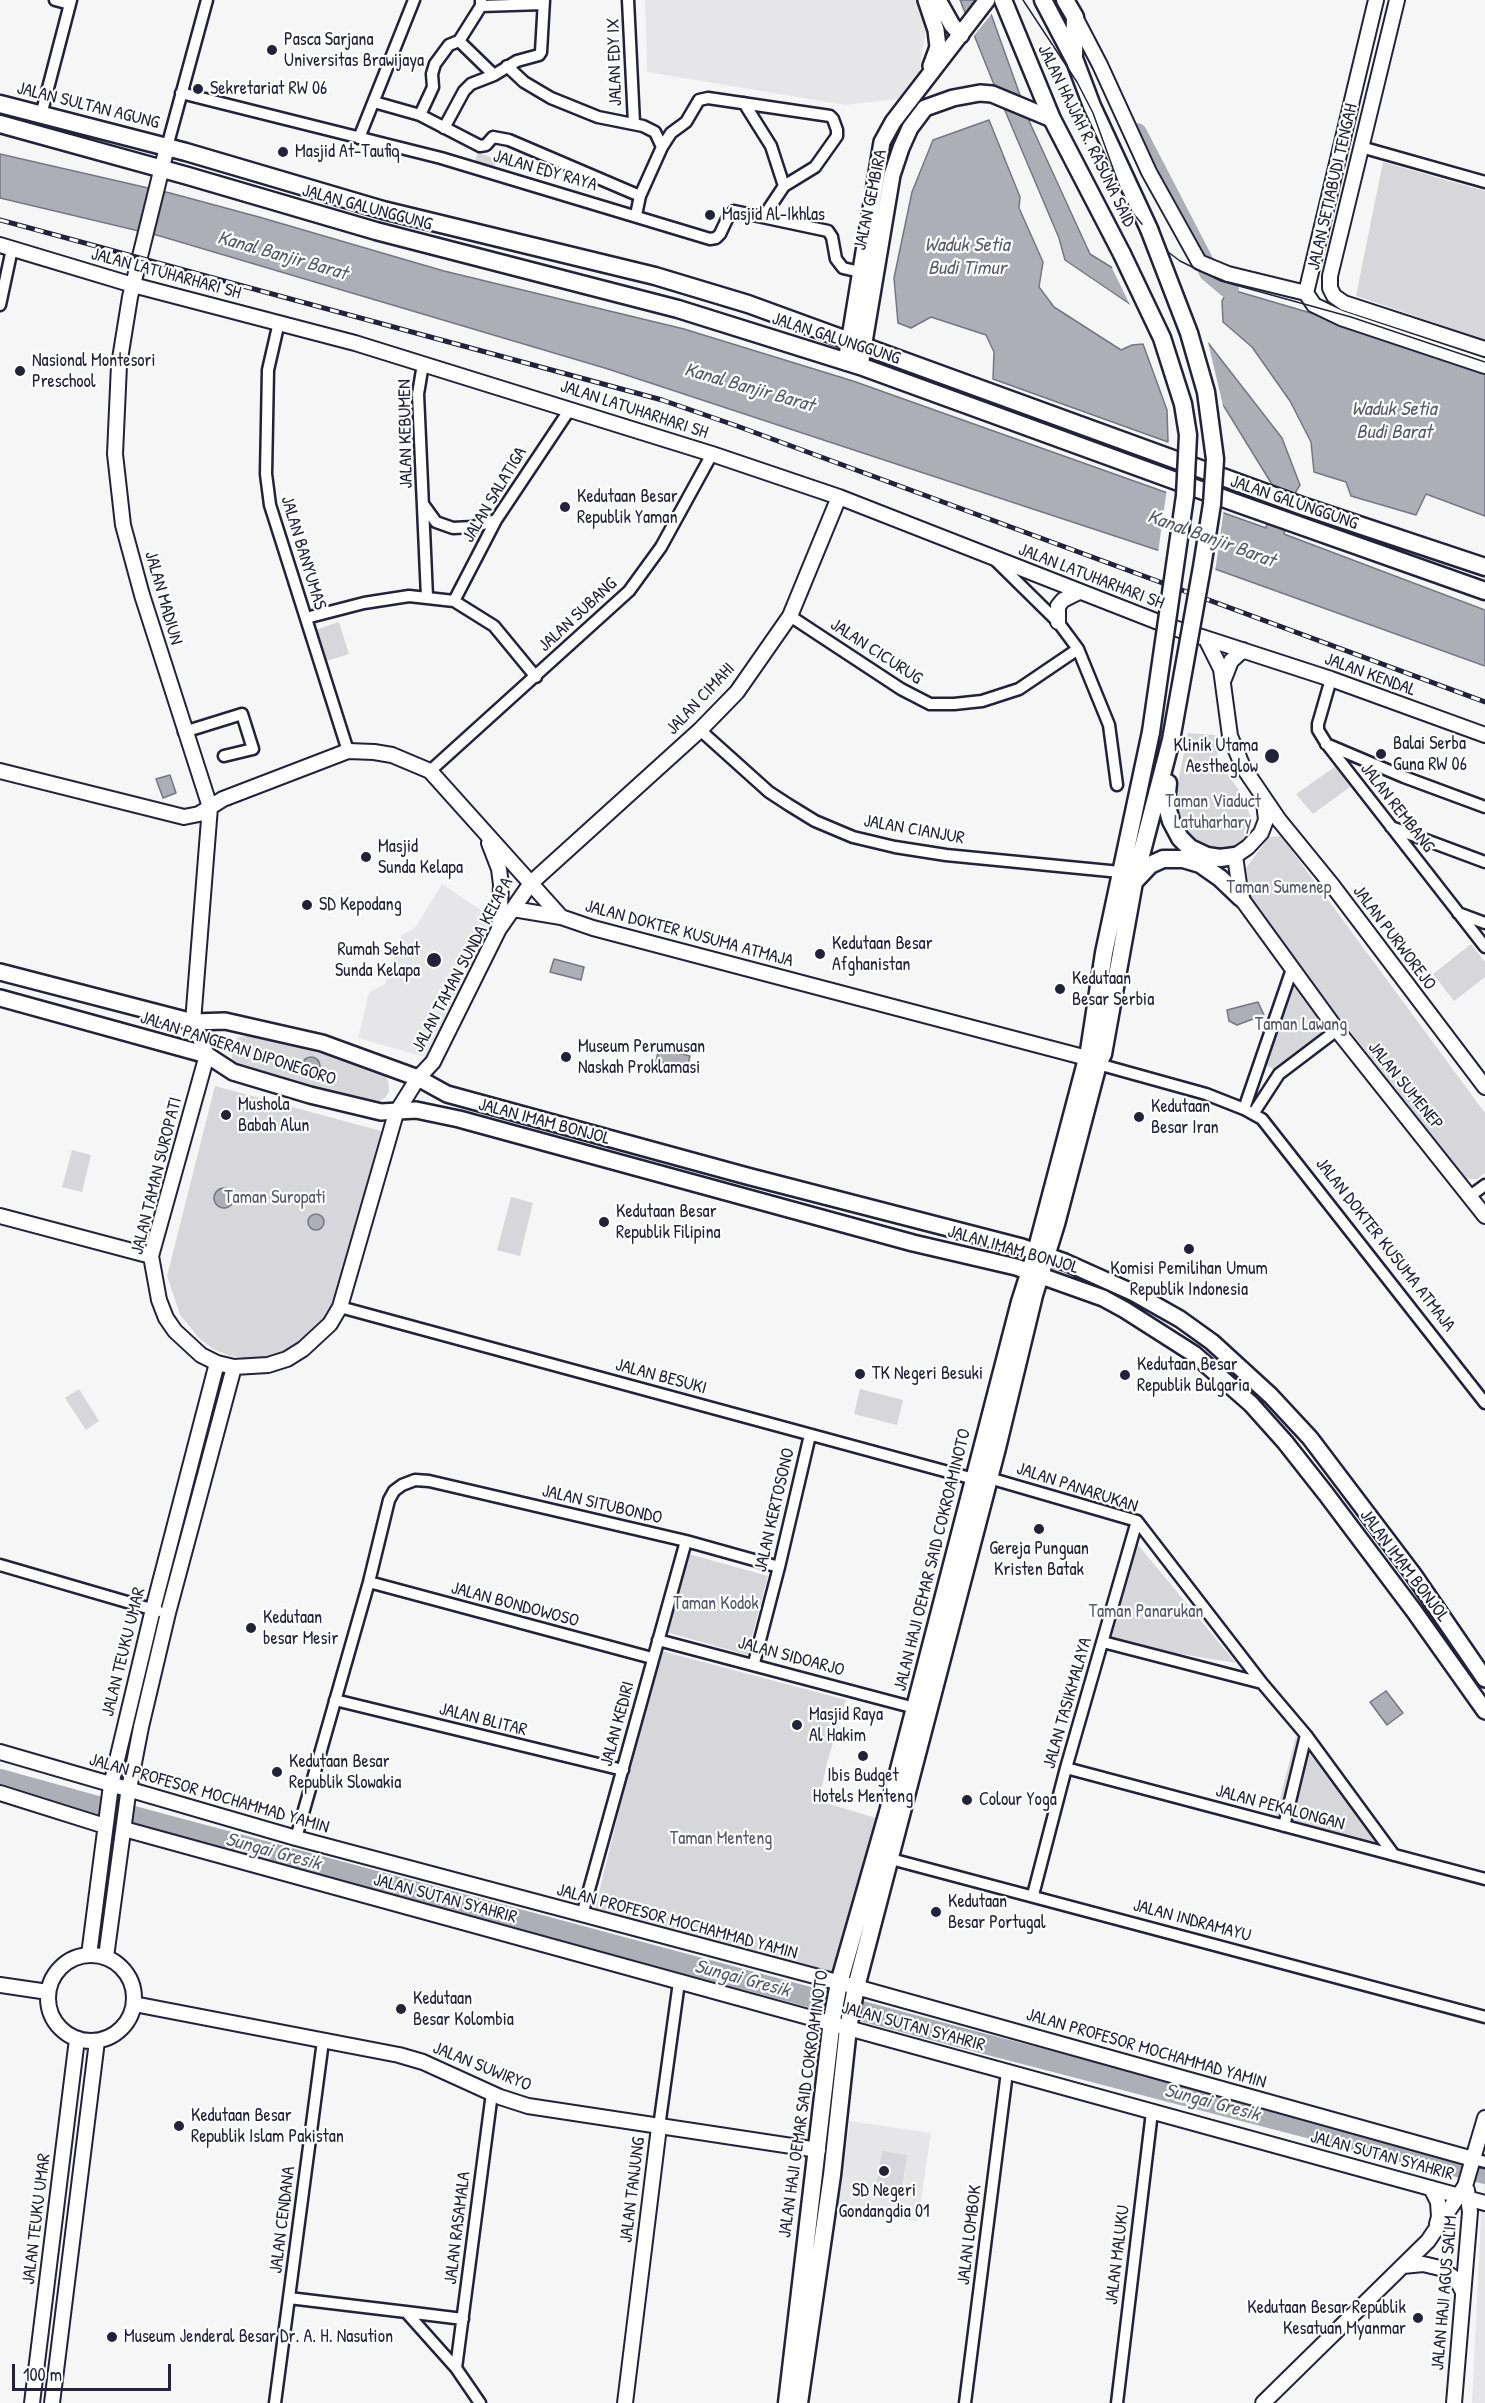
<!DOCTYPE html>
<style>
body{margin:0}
#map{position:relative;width:1485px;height:2403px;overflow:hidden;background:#f6f6f7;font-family:"Patrick Hand",sans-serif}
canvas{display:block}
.scale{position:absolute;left:12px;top:2364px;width:159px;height:27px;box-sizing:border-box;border:3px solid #22223b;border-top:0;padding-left:8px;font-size:18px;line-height:21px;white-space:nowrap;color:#22223b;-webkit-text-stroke:4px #fff;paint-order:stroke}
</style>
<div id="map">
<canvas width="1485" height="2403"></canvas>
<div class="scale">100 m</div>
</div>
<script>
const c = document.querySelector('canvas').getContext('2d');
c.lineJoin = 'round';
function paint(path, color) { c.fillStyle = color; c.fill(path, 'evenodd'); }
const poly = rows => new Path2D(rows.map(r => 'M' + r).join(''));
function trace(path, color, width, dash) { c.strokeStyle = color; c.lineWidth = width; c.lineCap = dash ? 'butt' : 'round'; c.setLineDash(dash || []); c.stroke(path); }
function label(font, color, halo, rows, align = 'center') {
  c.font = font + ' "Patrick Hand",sans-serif'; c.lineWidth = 4.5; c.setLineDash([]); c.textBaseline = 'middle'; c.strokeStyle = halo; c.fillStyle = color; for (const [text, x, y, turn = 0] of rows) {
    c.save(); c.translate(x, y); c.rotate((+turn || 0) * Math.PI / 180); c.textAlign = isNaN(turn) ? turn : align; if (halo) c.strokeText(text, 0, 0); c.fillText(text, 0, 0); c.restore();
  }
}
const built = poly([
 [645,0,917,0,926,29,918,81,906,98,845,105,647,72],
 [1332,677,1485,732,1485,744,1328,688],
 [442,884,494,919,425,1057,358,1038,369,992,385,984,402,935,415,928],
 [850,2121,931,2133,918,2221,837,2209],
 [1485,2181,1485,2403,1472,2403,1481,2216]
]);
const green = poly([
 [478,152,497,160,492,171,474,164],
 [1383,162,1485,191,1485,340,1356,296],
 [339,622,349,654,320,663,309,632],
 [1188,733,1215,735,1218,760,1240,792,1252,819,1252,828,1241,842,1226,849,1208,850,1193,842,1186,832,1177,812,1175,796],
 [1339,764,1354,784,1313,814,1296,794],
 [1281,836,1485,1113,1485,1173,1477,1179,1466,1179,1248,901,1243,883,1246,868,1269,837],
 [1471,944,1485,962,1485,977,1454,1001,1433,974],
 [1294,981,1328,1029,1275,1070,1266,1065],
 [252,1035,381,1070,388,1080,389,1091,386,1097,375,1104,243,1069,232,1059,231,1047,239,1037],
 [215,1086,381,1131,332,1314,322,1327,285,1354,269,1358,249,1359,230,1356,213,1349,200,1339,180,1315,167,1276],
 [72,1150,91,1155,82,1192,62,1187],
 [511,1197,533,1203,520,1256,497,1250],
 [79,1389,99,1421,86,1430,65,1398],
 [860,1389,903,1400,897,1425,854,1414],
 [1129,1534,1236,1663,1101,1641],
 [685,1553,768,1576,747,1655,663,1631],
 [658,1650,846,1700,827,1763,819,1801,876,1818,837,1978,593,1917],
 [1296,1736,1382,1847,1275,1818],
 [882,2151,907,2155,901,2193,876,2189]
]);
const water = poly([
 [960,0,986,0,1030,123,1090,254,1153,293,1209,344,1282,438,1300,485,1291,500,1284,534,1485,610,1485,666,1215,569,608,369,160,236,0,198,0,154,170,193,259,217,444,271,684,329,853,381,1266,528,1273,486,1225,408,1197,370,1149,317,1065,260,1059,238,995,87,960,0],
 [989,120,1020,197,1019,208,1043,262,1039,287,1054,307,1121,350,1132,345,1143,344,1167,410,1168,442,993,379,994,352,986,335,931,317,911,328,898,323,894,278,912,192,933,140,989,120],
 [1229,289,1321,316,1485,373,1485,516,1426,494,1416,515,1351,496,1346,482,1314,472,1311,442,1290,401,1252,347,1223,322,1222,301,1229,289],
 [170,775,176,793,163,798,156,779,170,775],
 [554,959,584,967,581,980,550,972,554,959],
 [1258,1002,1264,1015,1237,1025,1229,1021,1227,1010,1258,1002],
 [659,1048,690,1056,687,1069,656,1061,659,1048],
 '302 1066a9 9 0 1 1 18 0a9 9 0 1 1-18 0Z',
 '214 1198a10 10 0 1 1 20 0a10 10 0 1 1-20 0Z',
 '308 1222a8 8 0 1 1 16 0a8 8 0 1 1-16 0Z',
 [1386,1691,1403,1713,1387,1725,1370,1702,1386,1691]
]);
const pier = poly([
 [989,0,994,11,973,37,966,23],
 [1114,265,1154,291,1207,338,1225,414,1195,372,1147,319,1132,309,1112,268],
 [1167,488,1224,509,1215,572,1158,553]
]);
const river = poly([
 [1137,133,1209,272,1229,289],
 [0,1779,137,1817,966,2039,1485,2174]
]);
const minor = poly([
 [55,0,70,4],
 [628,0,634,123],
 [481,6,543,4],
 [459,41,494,75],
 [507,66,524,82,551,98,598,117,643,126,655,132,662,147],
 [181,93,441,158,710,239,716,238,720,234,728,217,734,211,828,231,832,237,836,259,843,268,860,272],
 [374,102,420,115,480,146,486,145,493,137,509,140,640,196],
 [744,103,771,146,784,186],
 [41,115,71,0],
 [420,115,433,87,432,74,435,64,449,45,459,41,481,6,481,0],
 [444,128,464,91,471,84,494,75,517,61,539,55,541,52,544,0],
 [359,138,414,0],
 [167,147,207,0],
 [1361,147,1485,182],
 [636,215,640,196,662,147,671,133,686,122,699,100,708,98,830,116,833,119,837,130,837,136,815,167,784,186,764,216],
 [0,305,12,249],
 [279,322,268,370,266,474,270,505,348,751],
 [423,364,418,394,427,597],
 [423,504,436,522,453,528,473,527,496,520],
 [994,559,1058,622,1078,649,1109,725,1117,785],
 [454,601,496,520,570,409],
 [790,616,901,689,930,704,954,704,982,701,1019,689,1078,649],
 [306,618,364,603,409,596,454,601,494,626,536,677],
 [1331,679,1318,724,1318,730,1326,743,1485,947],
 [700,730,769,792,789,805,815,821,853,837,895,847,946,855,1120,872],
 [184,732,242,714,253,749,224,756],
 [1326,744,1404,777,1485,807],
 [430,771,629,591,661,547,712,454],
 [1391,827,1485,862],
 [1458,913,1485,923],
 [1098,1064,1206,1094,1244,1109,1262,1119,1485,1403],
 [1244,1109,1292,969],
 [1253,1114,1279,1074,1337,1030],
 [1470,1196,1485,1185],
 [340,1307,974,1479],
 [989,1478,1137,1521,1262,1683,1306,1735,1394,1855],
 [0,1565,158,1611],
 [369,1582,652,1658],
 [658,1640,915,1708],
 [1103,1642,1262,1683],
 [754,1663,779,1567,810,1435],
 [335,1700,623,1770],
 [1066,1768,1485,1879],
 [1284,1826,1306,1735],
 [296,1838,369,1582,389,1500,394,1491,402,1485,415,1480,429,1481,686,1541,779,1567],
 [891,1859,1485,2017],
 [1033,1895,1066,1768,1137,1521],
 [582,1915,686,1541],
 [659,2127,679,1982],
 [1473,2159,1485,2162],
 [289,2298,406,2312,456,2368,480,2403],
 [406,2312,463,2319],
 [456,2368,492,2093],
 [275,2403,323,2041],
 [965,2403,1007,2072],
 [1117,2403,1152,2112]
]);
const tertiary = poly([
 [1376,0,1306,293,1314,305,1341,318,1485,366],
 [1397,0,1330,276,1330,288,1334,296,1344,303,1485,349],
 [1075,17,1100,65,1149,172,1199,262,1228,274,1306,293],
 [167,147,130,297,119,365,115,454,123,525,142,595,210,807,193,1022,207,1055,151,1256,159,1300,166,1318,175,1331,201,1355,217,1363,234,1367,268,1365,287,1359,303,1349,330,1324,340,1307,396,1113,418,1078,433,1062,499,929,531,883,700,730,737,692,790,616,839,497],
 [0,245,133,285,355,343,712,454,839,497,1171,627,1331,679,1485,735],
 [1058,622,1058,606,1063,600,1079,592],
 [1206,639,1221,669,1230,736,1243,767,1279,820,1332,885,1485,1087],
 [1224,679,1231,661,1243,650],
 [0,771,184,817,199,814,223,799,348,751,374,752,392,755,430,771,561,917],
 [1264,802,1266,820,1261,833,1248,847,1235,856,1241,898,1337,1030,1485,1216],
 [489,843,499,869,501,885,499,929],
 [513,909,561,917,593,928,1087,1058],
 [0,1216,151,1256],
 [0,1752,296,1838,856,1987,1473,2159],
 [0,1793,105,1826],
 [124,1829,1485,2203],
 '48 1998a43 43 0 1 1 86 0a43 43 0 1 1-86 0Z',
 [89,1955,111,1785,153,1609,217,1363],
 [106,1957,128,1794,141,1727,168,1613,234,1367],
 [0,1985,48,1992],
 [134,2004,399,2055,423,2062,500,2097,528,2106,818,2150],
 [1431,2188,1438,2202,1439,2217,1437,2224],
 [1403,2266,1423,2264,1440,2268,1457,2280,1463,2292],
 [32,2403,77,2039],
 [52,2403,97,2041],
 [625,2403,659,2127],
 [1263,2403,1428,2241,1465,2186,1485,2118],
 [1454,2403,1470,2212,1467,2190]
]);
const secondary = poly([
 [926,0,936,30,938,47,931,66],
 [938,0,952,25,961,35],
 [846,362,882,142,893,122,987,0],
 [860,366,892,175,901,148,910,128,925,108,953,98,980,93,992,94,1052,119],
 [0,972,193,1022,225,1021,322,1043,418,1078,447,1094,747,1176,1022,1247,1065,1262,1134,1293,1180,1319,1212,1342,1271,1396,1310,1438,1413,1574,1485,1679],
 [0,998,207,1055,233,1072,310,1095,381,1112,416,1110,459,1119,913,1243,1016,1267,1103,1298,1125,1310,1194,1354,1251,1404,1285,1442,1326,1494,1414,1611,1485,1711]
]);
const primary = poly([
 [1003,0,1052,119,1122,254],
 [1043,0,1075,61,1092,106,1149,229],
 [1065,0,1075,17,1074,56],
 [0,104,186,152,383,210,655,276,748,304,1305,507,1485,567],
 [0,124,188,176,376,231,678,309,860,366,1239,504,1485,591],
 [1168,783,1166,803,1171,821,1180,838,1190,848,1207,856,1220,858,1235,856],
 [1134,882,1150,865,1163,859,1183,859,1200,864,1220,878,1241,898],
 [787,2403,832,2020,839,1983,888,1812,1020,1302,1036,1252,1089,1051,1104,953,1151,732],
 [799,2403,832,2175,848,2028,856,1987,997,1448,1034,1295,1056,1224,1098,1064,1103,1054,1134,882,1171,740]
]);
const tram = poly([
 [1023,0,1077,82,1093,113,1119,185,1132,212,1160,246,1180,261,1221,281,1351,317,1485,362]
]);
const rail = poly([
 [0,220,662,400,737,426,1485,702]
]);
const primaryBridge = poly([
 [1149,229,1189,333,1206,392,1215,459,1212,504,1202,567,1171,740],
 [1122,254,1162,338,1183,404,1188,435,1185,496,1151,732]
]);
const markers = [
 [272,50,6,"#22223b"],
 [198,89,6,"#22223b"],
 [283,152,6,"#22223b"],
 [710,215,6,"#22223b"],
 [20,371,6,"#22223b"],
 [565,507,6,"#22223b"],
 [1381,754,6,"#22223b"],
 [1272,756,8,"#22223b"],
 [366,857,6,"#22223b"],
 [307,905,6,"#22223b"],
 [820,954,6,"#22223b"],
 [434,960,8,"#22223b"],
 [1060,989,6,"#22223b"],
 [566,1057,6,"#22223b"],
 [226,1115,6,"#22223b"],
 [1139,1117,6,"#22223b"],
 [604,1222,6,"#22223b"],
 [1189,1249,6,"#22223b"],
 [860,1374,6,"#22223b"],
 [1125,1375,6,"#22223b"],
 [1039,1529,6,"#22223b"],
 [251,1628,6,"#22223b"],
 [797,1725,6,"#22223b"],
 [863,1756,6,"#22223b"],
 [277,1772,6,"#22223b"],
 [967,1800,6,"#22223b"],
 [936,1912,6,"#22223b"],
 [401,2009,6,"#22223b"],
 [179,2126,6,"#22223b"],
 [884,2171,6,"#22223b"],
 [1418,2318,6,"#22223b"],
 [112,2337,6,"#22223b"]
];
const poiNames = [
 ["Pasca Sarjana",284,40],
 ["Universitas Brawijaya",284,61],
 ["Sekretariat RW 06",210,89],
 ["Masjid At-Taufiq",295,152],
 ["Masjid Al-Ikhlas",722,215],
 ["Nasional Montesori",32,361],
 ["Preschool",32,382],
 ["Kedutaan Besar",577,497],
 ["Republik Yaman",577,518],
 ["Balai Serba",1393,744],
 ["Guna RW 06",1393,765],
 ["Klinik Utama",1258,746,"right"],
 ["Aestheglow",1258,767,"right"],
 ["Masjid",378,847],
 ["Sunda Kelapa",378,868],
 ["SD Kepodang",319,905],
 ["Kedutaan Besar",832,944],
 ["Afghanistan",832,965],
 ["Rumah Sehat",420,950,"right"],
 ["Sunda Kelapa",420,971,"right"],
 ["Kedutaan",1072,979],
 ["Besar Serbia",1072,1000],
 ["Museum Perumusan",578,1047],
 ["Naskah Proklamasi",578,1068],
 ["Mushola",238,1105],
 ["Babah Alun",238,1126],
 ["Kedutaan",1151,1107],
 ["Besar Iran",1151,1128],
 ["Kedutaan Besar",616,1212],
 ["Republik Filipina",616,1233],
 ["Komisi Pemilihan Umum",1189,1269,"center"],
 ["Republik Indonesia",1189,1290,"center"],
 ["Kedutaan Besar",1137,1365],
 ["Republik Bulgaria",1137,1386],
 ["TK Negeri Besuki",872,1374],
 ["Gereja Punguan",1039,1549,"center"],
 ["Kristen Batak",1039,1570,"center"],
 ["Kedutaan",263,1618],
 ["besar Mesir",263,1639],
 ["Masjid Raya",809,1715],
 ["Al Hakim",809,1736],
 ["Kedutaan Besar",289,1762],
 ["Republik Slowakia",289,1783],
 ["Ibis Budget",863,1776,"center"],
 ["Hotels Menteng",863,1797,"center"],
 ["Colour Yoga",979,1800],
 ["Kedutaan",948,1902],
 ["Besar Portugal",948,1923],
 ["Kedutaan",413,1999],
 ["Besar Kolombia",413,2020],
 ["Kedutaan Besar",191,2116],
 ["Republik Islam Pakistan",191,2137],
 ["SD Negeri",884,2191,"center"],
 ["Gondangdia 01",884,2212,"center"],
 ["Kedutaan Besar Republik",1406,2308,"right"],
 ["Kesatuan Myanmar",1406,2329,"right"],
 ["Museum Jenderal Besar Dr. A. H. Nasution",124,2337]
];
const streetNames = [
 ["JALAN EDY IX",615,62,-92],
 ["JALAN SULTAN AGUNG",88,106,14],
 ["JALAN HAJJAH R. RASUNA SAID",1086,136,64],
 ["JALAN EDY RAYA",545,171,16],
 ["JALAN SETIABUDI TENGAH",1333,187,-77],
 ["JALAN GEMBIRA",871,200,-78],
 ["JALAN GALUNGGUNG",367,208,15],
 ["JALAN LATUHARHARI SH",166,274,15],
 ["JALAN GALUNGGUNG",836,339,18],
 ["JALAN LATUHARHARI SH",634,410,18],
 ["JALAN KEBUMEN",406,434,-91],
 ["JALAN SALATIGA",495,495,-59],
 ["JALAN GALUNGGUNG",1294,503,19],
 ["JALAN BANYUMAS",303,553,73],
 ["JALAN LATUHARHARI SH",1091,577,21],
 ["JALAN MADIUN",163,598,74],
 ["JALAN SUBANG",578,615,-43],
 ["JALAN CICURUG",876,652,33],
 ["JALAN KENDAL",1370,675,20],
 ["JALAN CIMAHI",701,699,-47],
 ["JALAN REMBANG",1397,808,52],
 ["JALAN CIANJUR",914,830,10],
 ["JALAN DOKTER KUSUMA ATMAJA",689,934,15],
 ["JALAN PURWOREJO",1394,938,53],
 ["JALAN TAMAN SUNDA KELAPA",463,965,-62],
 ["JALAN PANGERAN DIPONEGORO",238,1049,18],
 ["JALAN SUMENEP",1405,1086,51],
 ["JALAN IMAM BONJOL",544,1122,15],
 ["JALAN TAMAN SUROPATI",157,1176,-76],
 ["JALAN DOKTER KUSUMA ATMAJA",1385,1245,52],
 ["JALAN IMAM BONJOL",1013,1250,16],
 ["JALAN BESUKI",661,1377,15],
 ["JALAN PANARUKAN",1077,1488,18],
 ["JALAN SITUBONDO",602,1505,13],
 ["JALAN KERTOSONO",775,1510,-77],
 ["JALAN HAJI OEMAR SAID COKROAMINOTO",933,1560,-76],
 ["JALAN IMAM BONJOL",1404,1566,53],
 ["JALAN BONDOWOSO",515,1605,15],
 ["JALAN TEUKU UMAR",124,1652,-76],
 ["JALAN SIDOARJO",791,1657,15],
 ["JALAN TASIKMALAYA",1068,1703,-74],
 ["JALAN BLITAR",483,1720,14],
 ["JALAN KEDIRI",618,1724,-75],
 ["JALAN PROFESOR MOCHAMMAD YAMIN",209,1794,16],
 ["JALAN PEKALONGAN",1280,1808,15],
 ["JALAN SUTAN SYAHRIR",445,1899,15],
 ["JALAN INDRAMAYU",1192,1921,15],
 ["JALAN PROFESOR MOCHAMMAD YAMIN",677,1922,15],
 ["JALAN SUTAN SYAHRIR",913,2027,15],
 ["JALAN PROFESOR MOCHAMMAD YAMIN",1146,2049,16],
 ["JALAN SUWIRYO",482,2067,22],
 ["JALAN HAJI OEMAR SAID COKROAMINOTO",804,2104,-82],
 ["JALAN SUTAN SYAHRIR",1382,2156,15],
 ["JALAN TANJUNG",633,2190,-83],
 ["JALAN TEUKU UMAR",37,2219,-83],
 ["JALAN CENDANA",283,2220,-83],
 ["JALAN RASAMALA",458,2228,-83],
 ["JALAN LOMBOK",970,2235,-83],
 ["JALAN MALUKU",1118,2255,-83],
 ["JALAN HAJI AGUS SALIM",1445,2293,-85]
];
const parkNames = [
 ["Taman Viaduct",1213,802],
 ["Latuharhary",1213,823],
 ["Taman Sumenep",1279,888],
 ["Taman Lawang",1301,1025],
 ["Taman Suropati",275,1198],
 ["Taman Kodok",716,1604],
 ["Taman Panarukan",1146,1612],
 ["Taman Menteng",721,1839]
];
const waterNames = [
 ["Waduk Setia",967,246],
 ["Budi Timur",967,269],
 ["Kanal Banjir Barat",282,256,16],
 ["Kanal Banjir Barat",749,388,16],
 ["Waduk Setia",1394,410],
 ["Budi Barat",1394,433],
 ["Kanal Banjir Barat",1211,539,20],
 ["Sungai Gresik",273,1852,15],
 ["Sungai Gresik",742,1979,15],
 ["Sungai Gresik",1212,2103,15]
];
paint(built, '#e6e6e9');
paint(green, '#d7d7db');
paint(water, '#aeaeb7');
trace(water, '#767685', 1.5);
paint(pier, '#f6f6f7');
trace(river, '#aeaeb7', 20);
trace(minor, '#22223b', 15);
trace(tertiary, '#22223b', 18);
trace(secondary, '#22223b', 20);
trace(primary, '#22223b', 21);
trace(minor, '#fff', 10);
trace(tertiary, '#fff', 14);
trace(secondary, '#fff', 15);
trace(primary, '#fff', 16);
trace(tram, '#22223b', 1.5);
trace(rail, '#22223b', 5);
trace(rail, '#fff', 3, [9]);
trace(primaryBridge, '#22223b', 21, []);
trace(primaryBridge, '#fff', 16);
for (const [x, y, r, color] of markers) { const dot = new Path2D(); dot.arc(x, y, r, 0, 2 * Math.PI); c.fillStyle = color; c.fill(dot); trace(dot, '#fff', 2); }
label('18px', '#22223b', '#fff', poiNames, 'left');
label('18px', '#22223b', '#fff', streetNames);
label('18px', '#58586b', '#fff', parkNames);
label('italic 20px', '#5a5a6d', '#fff', waterNames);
</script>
